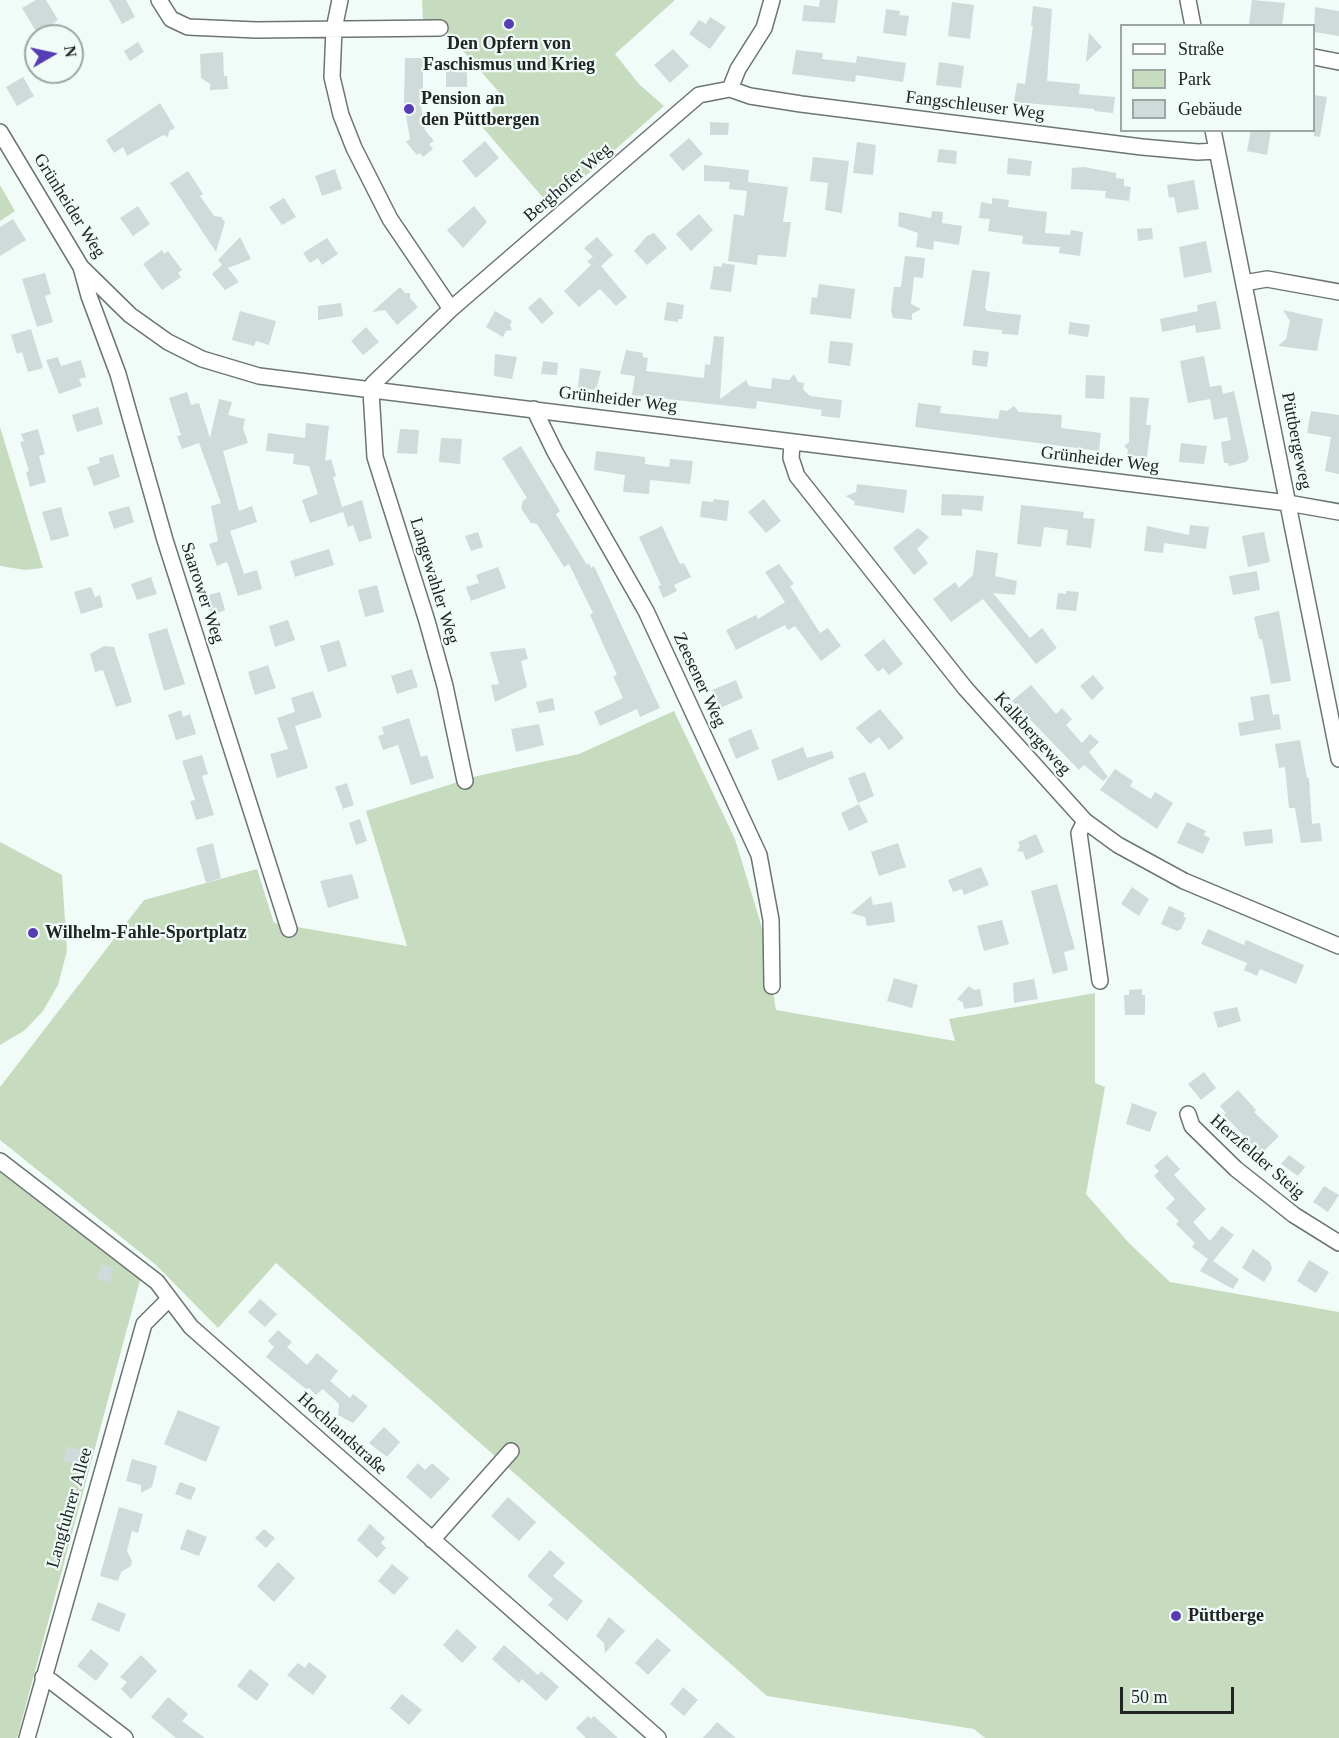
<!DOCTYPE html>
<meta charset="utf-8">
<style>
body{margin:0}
#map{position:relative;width:1339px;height:1738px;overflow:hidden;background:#f1fcf9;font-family:Georgia,serif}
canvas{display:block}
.legend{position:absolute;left:1120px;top:24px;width:195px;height:108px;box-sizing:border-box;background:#f1fcf9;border:2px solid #9da6a3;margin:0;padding:8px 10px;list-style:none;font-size:18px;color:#202423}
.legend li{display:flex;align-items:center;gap:12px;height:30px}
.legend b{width:30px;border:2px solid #9da6a3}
.north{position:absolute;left:24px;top:24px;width:60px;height:60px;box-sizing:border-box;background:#f1fcf9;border:2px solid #9da6a3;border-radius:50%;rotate:81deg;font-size:16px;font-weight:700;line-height:24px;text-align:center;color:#202423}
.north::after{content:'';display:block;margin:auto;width:21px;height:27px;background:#573db5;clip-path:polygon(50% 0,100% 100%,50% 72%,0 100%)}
.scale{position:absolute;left:1120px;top:1687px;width:114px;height:27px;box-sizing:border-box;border:3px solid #202423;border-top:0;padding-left:8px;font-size:18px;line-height:21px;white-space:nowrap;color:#202423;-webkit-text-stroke:4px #f1fcf9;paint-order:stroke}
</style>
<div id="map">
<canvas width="1339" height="1738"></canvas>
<ul class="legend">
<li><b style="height:8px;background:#fff"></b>Straße</li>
<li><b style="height:16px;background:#c7dcbe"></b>Park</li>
<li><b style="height:16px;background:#cfdada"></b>Gebäude</li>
</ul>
<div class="north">N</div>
<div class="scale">50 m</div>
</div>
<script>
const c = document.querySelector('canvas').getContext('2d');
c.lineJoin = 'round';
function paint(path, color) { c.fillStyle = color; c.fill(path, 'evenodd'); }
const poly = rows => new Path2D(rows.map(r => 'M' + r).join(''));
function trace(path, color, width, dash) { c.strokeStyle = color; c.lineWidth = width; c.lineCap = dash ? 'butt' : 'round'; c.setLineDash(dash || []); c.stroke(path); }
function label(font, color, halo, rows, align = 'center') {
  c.font = font + ' Georgia,serif'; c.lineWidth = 4.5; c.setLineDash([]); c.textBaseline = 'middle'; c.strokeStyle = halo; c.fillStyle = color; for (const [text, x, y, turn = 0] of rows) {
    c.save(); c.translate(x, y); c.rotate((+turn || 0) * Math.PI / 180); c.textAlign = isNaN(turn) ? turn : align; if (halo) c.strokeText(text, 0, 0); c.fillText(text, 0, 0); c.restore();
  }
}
const green = poly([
 [422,0,675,0,615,54,639,84,664,106,551,207,478,122,504,98,437,21,423,22],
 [0,185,15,211,0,221],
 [0,427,43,568,25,570,0,566],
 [674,711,735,839,763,931,776,1010,955,1041,949,1019,1095,993,1095,1083,1105,1087,1086,1194,1129,1243,1170,1282,1339,1312,1339,1738,985,1738,974,1729,767,1696,276,1263,218,1328,156,1265,0,1140,0,1087,144,900,257,869,274,923,407,946,366,811,477,776,579,754],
 [0,842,62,875,67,951,58,985,43,1011,25,1030,0,1045],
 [0,1170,141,1277,17,1738,0,1738]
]);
const building = poly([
 [36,0,46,0,58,20,37,33,22,8],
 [109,0,126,0,135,17,122,24],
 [820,0,838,0,835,23,802,21,804,5,819,7],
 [1252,0,1285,3,1282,26,1249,24],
 [952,2,974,5,970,39,948,36],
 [1033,6,1052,9,1047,81,1080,84,1079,94,1115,97,1113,113,1094,111,1094,109,1014,102,1017,83,1025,84,1033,26,1031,26],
 [1315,7,1339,11,1339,36,1314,32],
 [886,9,900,11,899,15,909,16,906,36,883,33],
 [710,17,726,27,710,49,689,34,699,20,706,24],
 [1089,33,1102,47,1086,62],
 [138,42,144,52,130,61,124,51],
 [673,49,689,66,670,83,654,65],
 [796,50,823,53,822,59,856,63,857,56,906,63,903,82,856,75,855,82,792,74],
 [223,52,224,76,227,76,228,89,210,90,210,84,201,78,200,54],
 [405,58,423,58,423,95,419,95,425,130,434,141,429,144,433,149,423,157,420,153,417,155,406,142,410,139,404,104],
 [939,62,964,66,961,88,936,85],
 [446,66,467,66,467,87,446,87],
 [23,77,34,96,17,106,6,87],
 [1314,95,1327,97,1320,137,1314,136],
 [160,103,175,128,169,131,168,137,163,135,127,156,123,147,114,153,106,140],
 [710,122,729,123,728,135,710,135],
 [1251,130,1271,130,1267,155,1247,151],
 [689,138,703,154,683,171,669,155],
 [485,141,499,158,476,178,462,161],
 [857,142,876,145,873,175,853,173],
 [939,149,957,151,956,164,937,162],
 [813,157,849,161,842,213,825,210,828,183,810,181],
 [1008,158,1032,161,1030,176,1007,174],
 [704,165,749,170,748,182,788,187,783,222,791,222,786,257,758,255,757,265,728,261,734,214,744,216,747,191,729,189,730,182,704,181],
 [1084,167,1116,173,1116,178,1124,179,1124,186,1131,187,1129,201,1105,198,1106,191,1071,189,1072,168],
 [335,169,342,189,322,196,315,176],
 [188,171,203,194,200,196,214,216,221,217,225,222,216,252,170,183],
 [1194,180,1199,209,1177,213,1174,197,1169,198,1167,185],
 [284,198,296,217,282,225,269,207],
 [992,198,1009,200,1008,207,1047,212,1045,233,1070,235,1071,230,1083,232,1080,256,1059,253,1060,247,1022,244,1023,236,988,231,990,219,979,218,981,202,992,204],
 [138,206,150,224,133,236,120,218],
 [474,206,487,222,463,248,447,230],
 [932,211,943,212,942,223,962,226,959,245,934,241,933,250,916,247,918,233,898,226,899,212,931,218],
 [699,214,713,230,691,251,676,234],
 [13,219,26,240,0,256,0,227],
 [1152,228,1153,239,1138,241,1137,229],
 [654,233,667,248,647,265,634,251,647,236],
 [240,237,251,259,228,268,239,282,225,290,212,274,222,265,218,260],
 [597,237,613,255,601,266,627,297,616,306,600,289,579,307,564,291,591,265,587,261,593,257,584,248],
 [327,238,338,254,322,265,318,258,310,263,303,253],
 [1206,241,1212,272,1184,278,1179,247],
 [162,250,164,254,168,251,182,270,178,273,181,277,162,290,143,264],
 [905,256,925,258,923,278,914,277,911,304,921,309,912,314,912,320,893,318,891,310,894,287,901,287],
 [722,263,735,265,731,292,710,289,714,266,722,267],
 [972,270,990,272,985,308,987,311,1021,315,1018,335,1002,334,1002,330,963,326],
 [45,273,51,294,45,296,53,322,37,327,22,279],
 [819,284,855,289,851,319,810,314,812,297,817,298],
 [400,287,405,293,410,293,410,298,418,307,397,325,385,310,372,312],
 [540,297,554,313,542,324,528,308],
 [1216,301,1221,329,1196,333,1195,325,1162,332,1160,319,1198,311,1197,305],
 [667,302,684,305,682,319,678,319,678,322,664,320],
 [341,303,343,316,318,320,318,306],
 [1283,310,1323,319,1317,351,1278,346,1286,339,1290,321],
 [240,311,276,321,269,345,256,341,254,346,232,340],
 [495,311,512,321,510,325,512,330,506,331,503,337,486,327],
 [1070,322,1090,325,1088,337,1068,334],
 [366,327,379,342,363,355,351,341],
 [31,329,43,368,28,372,22,352,17,354,11,335],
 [714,336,724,337,720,399,746,380,749,386,771,389,772,378,789,380,794,374,798,382,804,383,803,389,810,396,842,400,840,418,821,416,822,410,757,401,756,409,632,395,635,376,620,374,626,350,643,353,643,357,648,358,646,371,704,378,705,364,710,365],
 [830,341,853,343,850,366,828,363],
 [973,350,989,352,987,367,972,365],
 [495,354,517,357,512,379,494,376],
 [1204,356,1210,387,1221,385,1223,394,1234,391,1249,458,1246,462,1229,466,1228,463,1224,463,1221,442,1231,440,1227,417,1214,420,1210,399,1188,403,1180,361],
 [58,357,61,366,81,360,86,377,79,379,82,386,59,394,46,360],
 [543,361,558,363,557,375,541,374],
 [580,368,601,371,596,390,578,388],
 [1086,375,1105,376,1104,399,1085,398],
 [187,392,191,405,199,403,210,438,219,399,232,402,228,415,245,419,243,428,248,443,223,451,239,511,252,506,257,522,230,531,244,574,257,570,262,589,238,596,228,564,226,562,217,566,209,544,218,541,211,506,221,503,199,443,182,449,177,436,181,435,169,398],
 [1130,397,1149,398,1146,425,1151,425,1147,457,1127,455,1128,450,1124,446,1129,442],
 [918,403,941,406,940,413,998,419,1000,410,1007,411,1014,406,1019,412,1062,415,1061,428,1101,433,1099,451,915,427],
 [98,407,103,424,77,432,72,415],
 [1311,411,1339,415,1339,474,1325,471,1331,437,1307,433],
 [306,423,329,426,325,461,331,459,336,476,333,477,342,507,362,500,372,538,359,542,353,525,348,527,343,512,310,523,302,500,318,494,309,466,293,464,294,454,266,451,268,433,305,438],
 [38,429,45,454,39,456,46,482,30,487,26,472,29,471,20,442,24,441,21,434],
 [400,429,419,430,417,454,397,453],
 [441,438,462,439,460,464,439,462],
 [1181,443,1207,446,1204,464,1179,462],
 [521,446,560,511,556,514,587,565,589,563,591,568,594,566,660,708,640,717,637,709,600,726,594,712,623,698,613,676,617,675,590,615,593,613,569,564,564,567,537,524,531,523,521,508,523,501,527,498,502,458],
 [596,451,645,457,645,464,669,467,670,459,693,461,690,484,650,480,649,494,623,492,625,475,594,470],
 [113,454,120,477,94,486,87,467,100,463,99,458],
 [857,484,907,490,904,513,854,505,855,502,846,496,856,492],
 [942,494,984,496,982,511,962,509,962,516,941,515],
 [714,499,729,501,727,521,700,517,702,501,713,502],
 [764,499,781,521,766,533,748,512],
 [1021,505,1084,512,1083,518,1095,519,1091,548,1066,545,1068,530,1044,527,1041,547,1017,544],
 [129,506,134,522,114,529,108,512],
 [61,507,69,536,51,541,42,512],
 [1190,525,1209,527,1206,549,1164,543,1163,553,1144,551,1147,526,1189,535],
 [662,526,680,564,684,563,691,577,674,585,677,591,663,598,658,586,661,585,639,537],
 [918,528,929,537,917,549,928,563,914,575,893,548],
 [478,532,483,547,471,551,465,536],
 [1264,532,1270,562,1248,567,1242,536],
 [329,549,334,565,295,577,290,561],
 [976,550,998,553,995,576,1017,581,1015,595,993,593,1030,638,1042,628,1057,648,1036,664,983,599,951,622,933,599,955,582,959,588,973,575],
 [779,564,794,584,790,586,820,633,828,628,841,646,821,661,795,626,788,630,785,625,736,650,726,630,756,615,758,619,785,602,765,572],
 [498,567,506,588,471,601,466,587,479,583,476,575],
 [1257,571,1260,590,1233,595,1229,576],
 [151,577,157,594,137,600,131,584],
 [377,585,384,612,365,617,358,590],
 [91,587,95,597,100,595,103,607,81,614,74,592],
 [1066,591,1079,592,1076,611,1056,609,1058,593,1066,594],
 [220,592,225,610,211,616,205,596],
 [1279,611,1291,681,1271,684,1262,639,1259,639,1254,617],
 [288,620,295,640,275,647,269,626],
 [167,628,185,684,164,691,148,634],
 [884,639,903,664,889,675,883,668,878,672,864,655],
 [339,640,347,666,328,672,320,646],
 [104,646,114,647,132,702,116,707,103,670,95,672,90,654],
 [525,648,528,659,521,661,527,687,495,702,491,685,499,684,490,652],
 [268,665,276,688,255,695,248,672],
 [412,669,418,687,397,694,391,676],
 [1093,675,1104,688,1092,700,1080,686],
 [736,680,743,698,720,708,712,690],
 [1031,685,1056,714,1062,708,1072,719,1066,725,1082,743,1090,734,1099,742,1089,752,1108,777,1103,781,1084,765,1079,770,1012,701],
 [313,691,322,717,295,726,308,768,277,778,270,754,288,749,277,718,295,712,291,698],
 [1269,694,1273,715,1279,714,1281,729,1240,736,1238,723,1254,720,1250,697],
 [553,698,555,710,539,713,536,702],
 [880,709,904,738,889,750,879,737,870,744,856,728],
 [181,710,183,717,190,714,196,734,176,740,168,715],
 [409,718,421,757,427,755,434,778,411,785,398,745,383,750,378,736,384,734,382,727],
 [539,724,544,745,516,752,511,729],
 [751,729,759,749,736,759,728,739],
 [1300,740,1307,778,1309,778,1312,824,1320,823,1322,841,1301,843,1295,808,1289,808,1285,767,1279,768,1275,744],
 [803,747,807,758,832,751,834,758,778,781,771,760],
 [202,755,208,774,202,776,214,815,196,820,190,801,195,800,182,761],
 [1115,769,1133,781,1130,786,1151,799,1155,792,1173,803,1157,829,1100,790],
 [865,772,874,796,858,803,848,778],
 [347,783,354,805,343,809,335,787],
 [859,804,868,822,849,831,841,813],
 [360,819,367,841,356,845,349,823],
 [1187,822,1206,831,1204,835,1210,838,1203,854,1177,843],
 [1272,829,1273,843,1245,846,1243,832],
 [1036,834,1044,852,1026,860,1023,852,1017,851,1020,846,1018,842],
 [213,843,221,878,206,883,196,848],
 [898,843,906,867,879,876,871,852],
 [981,867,989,885,964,895,962,889,953,892,948,880],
 [352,874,359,898,328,908,320,881],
 [1057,884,1075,949,1064,952,1068,970,1053,974,1031,891],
 [1132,887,1149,899,1139,916,1121,904],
 [871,896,873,905,892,902,895,922,867,926,865,917,851,913],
 [1169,906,1185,913,1183,916,1186,918,1181,929,1177,931,1161,924],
 [1002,920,1009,944,984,951,977,926],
 [1208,929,1244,945,1246,940,1304,965,1296,984,1260,969,1257,976,1244,970,1247,963,1201,944],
 [894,978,918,985,912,1008,887,1001],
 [1034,979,1038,999,1014,1003,1013,983],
 [969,986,974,990,980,989,983,1006,964,1009,963,1003,957,999],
 [1142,989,1142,995,1145,995,1145,1015,1125,1015,1124,995,1129,995,1129,990],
 [1237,1007,1241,1021,1218,1028,1213,1012],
 [1204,1072,1216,1088,1201,1100,1188,1084],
 [1238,1090,1256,1110,1254,1112,1279,1136,1261,1154,1224,1115,1226,1113,1220,1106],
 [1132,1103,1157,1112,1150,1132,1126,1124],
 [1167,1155,1180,1169,1174,1175,1206,1209,1193,1222,1210,1241,1222,1226,1234,1235,1213,1261,1239,1279,1233,1289,1200,1271,1208,1259,1192,1247,1195,1243,1176,1224,1179,1221,1166,1208,1175,1199,1154,1176,1159,1171,1154,1166],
 [1289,1155,1305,1167,1298,1176,1281,1164],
 [1324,1186,1339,1195,1328,1212,1313,1202],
 [1253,1249,1270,1262,1272,1269,1264,1282,1242,1268],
 [1309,1260,1329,1272,1316,1293,1297,1281],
 [102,1264,114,1269,109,1283,97,1279],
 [260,1299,277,1314,265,1327,248,1312],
 [278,1330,292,1342,287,1347,307,1365,317,1353,338,1371,330,1381,350,1398,353,1394,368,1406,353,1423,338,1415,339,1404,323,1389,316,1395,309,1388,306,1389,266,1357,274,1347,268,1341],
 [178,1410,220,1427,206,1462,164,1444],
 [384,1427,400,1442,387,1457,369,1443],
 [67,1446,86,1452,83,1467,63,1461],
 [132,1459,157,1466,152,1487,141,1493,141,1485,126,1481],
 [418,1463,425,1470,432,1463,450,1479,431,1499,406,1477],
 [180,1482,196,1488,191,1500,175,1494],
 [508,1497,536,1522,519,1541,491,1516],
 [119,1507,143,1514,138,1533,132,1531,127,1551,132,1561,131,1566,121,1572,118,1581,100,1576],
 [370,1524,385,1538,381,1543,386,1548,377,1558,357,1540],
 [187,1529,207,1537,199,1556,180,1549],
 [264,1529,275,1538,266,1548,255,1538],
 [550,1550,565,1563,553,1576,583,1601,567,1621,548,1605,553,1599,527,1576],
 [278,1562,295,1578,274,1602,257,1586],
 [392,1564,409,1578,394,1595,378,1581],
 [98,1602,126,1614,119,1632,91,1620],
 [609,1617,625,1631,605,1653,604,1643,596,1636],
 [457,1629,477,1647,462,1663,443,1645],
 [657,1638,671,1650,648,1675,635,1663],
 [504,1645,538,1675,541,1671,559,1687,546,1701,522,1679,519,1683,492,1659],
 [91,1649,109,1664,96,1681,77,1666],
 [141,1655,157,1671,131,1699,121,1689,127,1682,120,1677],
 [309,1662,327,1676,313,1695,287,1675,298,1663,305,1668],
 [250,1669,269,1684,257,1701,237,1686],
 [683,1687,698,1700,684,1716,670,1704],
 [402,1694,422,1710,409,1725,390,1708],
 [168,1697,188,1714,182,1721,205,1738,176,1738,151,1717],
 [588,1716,591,1719,594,1716,618,1738,586,1738,576,1728],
 [717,1722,736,1738,703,1738]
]);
const street = poly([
 [159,0,171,19,188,27,256,30,440,28],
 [340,0,334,29,332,77,341,115,354,148,390,219,451,309],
 [1188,0,1193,26],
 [1314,57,1339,62],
 [730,89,750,96,801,104,1142,147,1198,152,1217,151],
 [1213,130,1339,759],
 [0,132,81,267,130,315,168,342,202,359,259,376,1288,503,1339,512],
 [81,267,89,296,118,374,165,540,289,929],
 [1244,283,1267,279,1339,292],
 [534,409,555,452,646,611,759,855,771,920,772,986],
 [792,443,791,458,797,476,965,688,1085,821,1118,845,1184,881,1339,946],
 [465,781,445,686,427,621,375,457,371,391,373,384,451,309,699,95,730,89,738,69,764,28,772,0],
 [1085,821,1079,833,1100,981],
 [1188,1114,1192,1126,1236,1169,1294,1215,1339,1243],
 [0,1161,157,1282,191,1327,658,1738],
 [432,1540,511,1451],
 [43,1677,51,1681,125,1738],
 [27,1738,144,1324,169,1299]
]);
const markers = [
 [509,24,6,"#573db5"],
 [409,109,6,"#573db5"],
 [33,933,6,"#573db5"],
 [1176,1616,6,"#573db5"]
];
const poiNames = [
 ["Den Opfern von",509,44,"center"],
 ["Faschismus und Krieg",509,65,"center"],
 ["Pension an",421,99],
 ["den Püttbergen",421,120],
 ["Wilhelm-Fahle-Sportplatz",45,933],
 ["Püttberge",1188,1616]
];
const streetNames = [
 ["Fangschleuser Weg",975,106,7],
 ["Berghofer Weg",568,183,-41],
 ["Grünheider Weg",69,206,58],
 ["Grünheider Weg",618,400,7],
 ["Püttbergeweg",1296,441,79],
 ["Grünheider Weg",1100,460,7],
 ["Langewahler Weg",434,581,73],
 ["Saarower Weg",202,593,72],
 ["Zeesener Weg",699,680,65],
 ["Kalkbergeweg",1032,734,48],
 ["Herzfelder Steig",1257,1157,41],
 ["Hochlandstraße",342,1434,42],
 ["Langfuhrer Allee",70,1508,-74]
];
paint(green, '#c7dcbe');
paint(building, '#cfdada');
trace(street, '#6b7572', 18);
trace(street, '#fff', 15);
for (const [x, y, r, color] of markers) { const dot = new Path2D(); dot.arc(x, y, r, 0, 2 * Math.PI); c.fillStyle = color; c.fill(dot); trace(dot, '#f1fcf9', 2); }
label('bold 18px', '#202423', '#f1fcf9', poiNames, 'left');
label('18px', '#202423', '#f1fcf9', streetNames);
</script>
